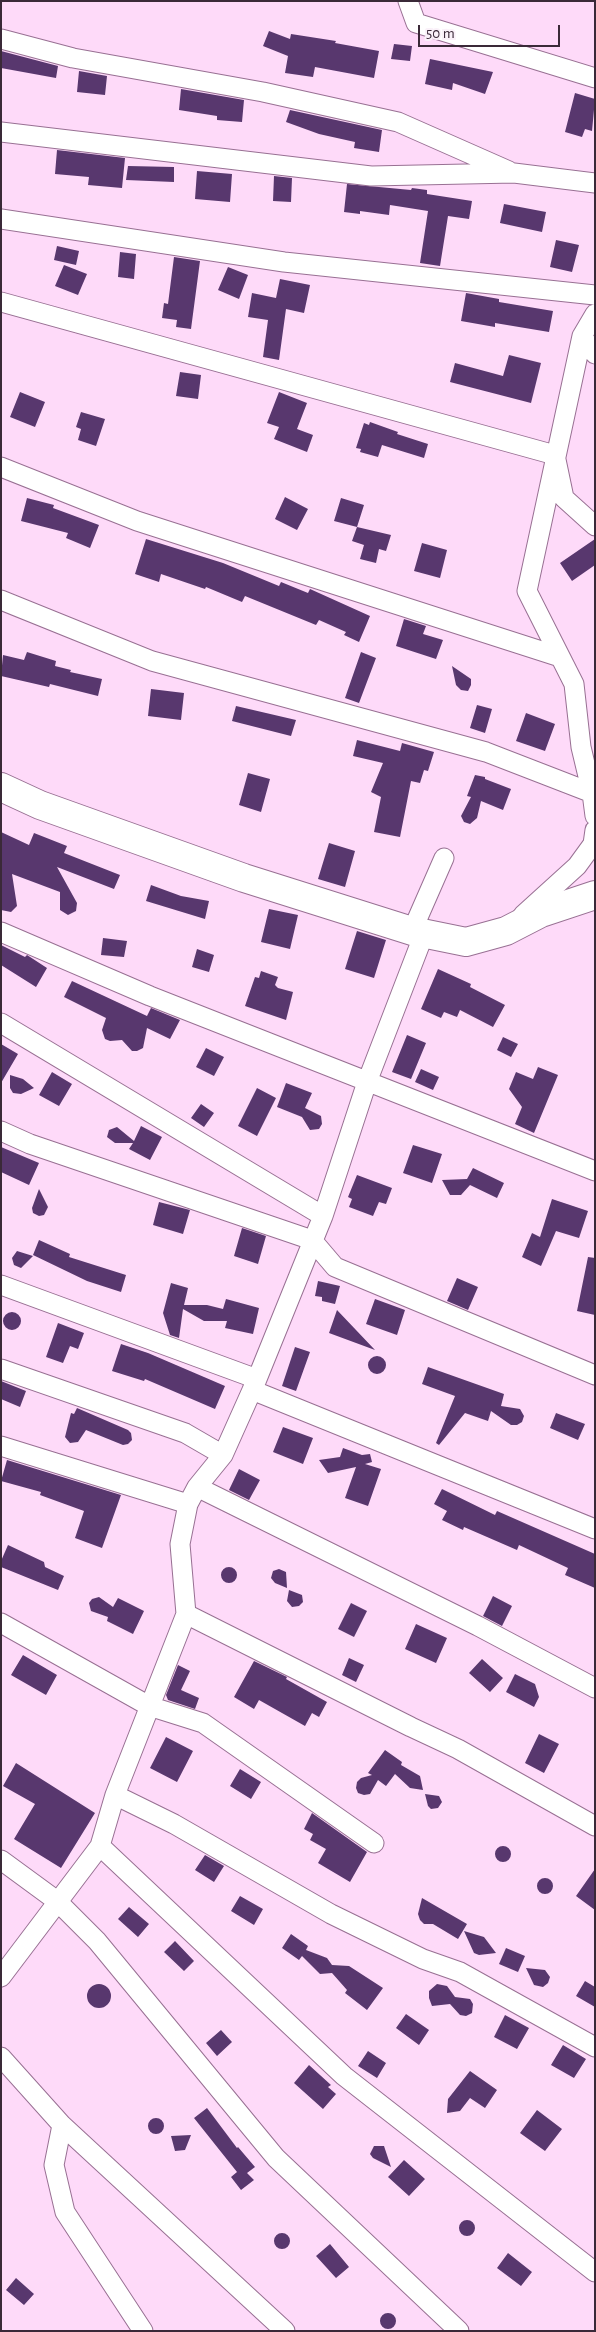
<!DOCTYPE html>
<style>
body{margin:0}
#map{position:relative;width:596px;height:2332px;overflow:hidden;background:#fedaf9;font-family:"Alegreya Sans",sans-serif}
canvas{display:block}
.frame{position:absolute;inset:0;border:2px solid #3a2938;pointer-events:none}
.scale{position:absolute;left:418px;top:25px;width:142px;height:22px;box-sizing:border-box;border:2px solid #3a2938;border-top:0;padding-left:6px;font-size:15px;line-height:18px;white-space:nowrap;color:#3a2938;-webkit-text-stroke:4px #faf1f9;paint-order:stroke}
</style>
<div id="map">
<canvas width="596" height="2332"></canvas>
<div class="frame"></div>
<div class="scale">50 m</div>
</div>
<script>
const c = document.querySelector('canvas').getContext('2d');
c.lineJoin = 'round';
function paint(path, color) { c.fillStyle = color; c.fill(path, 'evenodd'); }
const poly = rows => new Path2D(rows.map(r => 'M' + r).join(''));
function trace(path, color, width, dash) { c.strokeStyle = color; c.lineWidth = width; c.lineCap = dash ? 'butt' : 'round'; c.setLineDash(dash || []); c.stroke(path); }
const building = poly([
 [269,31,290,39,291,34,336,41,335,43,379,51,374,78,315,67,313,77,285,73,288,56,263,46],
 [394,44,412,46,410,61,391,59],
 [1,51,58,66,56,78,1,68],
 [430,59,493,72,485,94,453,83,452,90,425,84],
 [79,71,107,76,105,95,77,92],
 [181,89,244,100,242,122,217,120,217,116,179,110],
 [575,93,595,99,592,131,585,129,582,137,565,132],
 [290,110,382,130,379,152,354,148,355,142,319,134,286,122],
 [57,150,125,158,122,188,88,185,89,177,55,174],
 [128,166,174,167,174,182,126,180],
 [197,171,232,174,230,202,195,199],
 [274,176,292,178,291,202,273,201],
 [347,184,411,190,412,188,427,190,427,194,472,201,469,219,448,216,440,266,420,263,428,211,390,205,389,215,360,211,360,214,344,212],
 [504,204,546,212,542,232,500,223],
 [556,240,579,245,572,272,550,267],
 [57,246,79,251,76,265,54,260],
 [120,252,136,254,134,279,118,277],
 [174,257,200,261,191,329,176,327,177,320,162,318,164,303,168,304],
 [64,265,87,274,78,295,55,286],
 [228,267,248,275,239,299,218,290],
 [280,279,310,285,304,313,286,309,279,360,263,357,268,320,248,317,252,293,276,298],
 [466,293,499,299,499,302,553,311,549,332,495,323,495,327,461,321],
 [509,355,541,363,531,403,450,382,455,363,503,376],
 [180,372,201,375,198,399,176,396],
 [20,392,45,402,35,427,10,417],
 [279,392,307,403,297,429,313,435,307,452,274,439,279,427,267,423],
 [81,412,105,419,96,446,78,440,81,429,76,427],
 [370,422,398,432,397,434,428,444,424,458,382,445,378,457,360,452,361,449,356,448,364,423,369,425],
 [285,497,308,509,297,530,275,519],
 [27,498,54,505,53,508,99,525,90,548,66,538,68,533,21,521],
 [341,498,364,505,357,527,334,521],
 [357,527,391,535,386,551,379,549,376,563,360,559,364,545,352,541],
 [146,539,223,563,279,586,281,582,308,593,310,589,370,616,359,642,344,635,346,632,319,620,316,625,245,596,242,602,206,587,205,589,161,574,159,582,135,574],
 [595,539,595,565,572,581,560,563],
 [422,543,447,550,440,578,414,571],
 [404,619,426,626,423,634,443,640,436,659,396,646],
 [27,652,56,661,55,666,71,670,70,672,102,679,98,696,50,684,49,687,1,676,3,655,24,660],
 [361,652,376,658,359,703,345,698],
 [452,666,471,679,471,685,468,691,461,690,456,685],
 [151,689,184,693,181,720,148,716],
 [477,705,492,709,485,733,470,728],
 [236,706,296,720,291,736,232,721],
 [526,713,555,724,545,751,516,741],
 [357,740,400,751,402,743,434,752,428,771,424,770,420,783,411,781,400,837,374,832,381,797,371,792,383,763,353,756],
 [248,773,270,779,261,812,239,805],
 [475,775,485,777,485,779,511,789,503,810,481,801,477,818,470,824,464,822,461,816,471,797,467,796],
 [1,832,29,845,34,833,67,846,64,853,120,875,114,889,57,867,77,903,76,911,68,915,60,910,60,892,12,874,17,906,11,912,1,910],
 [329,843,355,851,345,887,318,879],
 [151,885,181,896,209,901,205,919,146,901],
 [269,909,298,915,290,949,261,942],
 [357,931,386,940,374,978,345,969],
 [103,938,127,941,124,957,101,955],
 [1,945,25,957,27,955,47,968,36,987,1,965],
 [197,949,214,955,209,972,192,967],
 [438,969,471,984,470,987,505,1005,493,1027,460,1010,457,1017,444,1012,441,1018,421,1009],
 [261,971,278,977,275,985,278,988,293,992,286,1020,245,1006,255,977,259,978],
 [72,981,147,1016,151,1008,180,1020,170,1039,147,1028,143,1048,137,1051,132,1051,122,1040,110,1041,105,1039,102,1030,106,1018,64,997],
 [407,1035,426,1043,411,1079,392,1072],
 [503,1037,518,1044,511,1057,497,1050],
 [1,1044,18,1054,1,1083],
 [206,1048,224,1057,214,1076,196,1067],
 [538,1067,558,1075,534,1133,515,1124,522,1107,509,1089,516,1072,533,1079],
 [421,1069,439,1077,433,1090,415,1082],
 [52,1072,72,1084,59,1106,39,1095],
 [10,1075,23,1079,34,1088,21,1094,13,1093,10,1088],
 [286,1083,312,1093,305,1108,321,1116,322,1124,319,1129,310,1130,302,1117,277,1107],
 [257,1088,276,1098,257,1136,238,1126],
 [201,1104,214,1113,204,1127,191,1118],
 [141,1126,162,1137,150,1160,129,1149,133,1143,115,1143,107,1137,109,1130,117,1127,134,1141],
 [413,1145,442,1154,432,1183,403,1173],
 [1,1147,39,1163,29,1185,1,1172],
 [473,1168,504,1183,497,1198,470,1185,461,1195,450,1195,442,1180,467,1179],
 [357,1175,392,1188,386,1204,379,1202,373,1216,349,1207,352,1199,348,1197],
 [39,1189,48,1207,44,1215,39,1216,33,1213,32,1208],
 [552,1199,588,1211,579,1238,556,1231,541,1266,522,1257,532,1233,540,1237],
 [159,1202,190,1210,183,1234,153,1225],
 [242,1228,266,1236,258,1264,234,1256],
 [39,1240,70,1254,69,1257,126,1275,121,1292,87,1281,33,1255],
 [17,1251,33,1256,21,1268,14,1265,12,1258],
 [588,1257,595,1258,595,1315,577,1311],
 [457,1278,478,1287,468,1310,447,1301],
 [318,1281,340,1286,335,1304,322,1301,322,1297,315,1296],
 [171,1283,188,1288,184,1305,207,1305,223,1309,226,1299,259,1308,253,1334,225,1328,227,1321,204,1321,183,1309,179,1338,170,1335,163,1313],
 [375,1299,405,1310,397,1335,366,1324],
 [337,1310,375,1350,329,1333],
 '3 1321a9 9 0 1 1 18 0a9 9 0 1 1-18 0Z',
 [58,1323,84,1333,78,1349,70,1346,63,1363,46,1357],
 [121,1344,148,1353,225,1386,215,1409,145,1379,144,1381,112,1371],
 [295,1347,310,1352,296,1391,282,1386],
 '368 1365a9 9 0 1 1 18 0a9 9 0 1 1-18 0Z',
 [428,1367,504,1394,501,1406,520,1409,524,1416,522,1422,517,1425,511,1425,491,1411,488,1421,465,1413,439,1445,436,1443,455,1396,422,1384],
 [1,1381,26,1391,20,1407,1,1399],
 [77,1408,128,1430,131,1433,132,1440,128,1444,123,1445,86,1430,78,1442,70,1443,65,1437,71,1413,74,1414],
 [556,1413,585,1424,578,1440,550,1428],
 [283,1427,313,1438,303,1464,273,1452],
 [343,1448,362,1455,370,1454,372,1462,365,1464,381,1469,368,1506,345,1498,356,1467,328,1473,319,1460,340,1457],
 [7,1460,121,1495,102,1548,75,1538,84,1511,40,1495,41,1492,1,1481],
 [239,1469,260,1480,249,1500,229,1490],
 [442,1489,495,1515,497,1511,595,1554,595,1588,565,1575,568,1568,519,1545,517,1550,464,1527,463,1530,442,1520,447,1511,434,1504],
 [8,1545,44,1562,45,1567,64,1576,58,1590,1,1567,1,1561],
 '221 1575a8 8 0 1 1 16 0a8 8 0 1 1-16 0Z',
 [279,1569,286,1572,287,1588,275,1583,271,1578,273,1571],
 [289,1590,302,1595,303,1602,299,1606,292,1607,287,1601],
 [493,1596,512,1606,502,1626,483,1616],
 [99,1597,113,1607,118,1598,144,1611,133,1634,107,1621,108,1617,91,1611,89,1603,92,1599],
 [351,1603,367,1611,354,1637,338,1629],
 [416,1624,447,1638,436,1663,405,1649],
 [23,1655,57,1675,46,1695,11,1675],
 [349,1658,364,1665,356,1682,342,1675],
 [482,1659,503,1678,490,1692,469,1673],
 [254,1661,287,1677,286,1679,327,1702,319,1717,312,1713,305,1726,259,1700,254,1709,234,1697],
 [178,1665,190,1671,181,1690,199,1698,195,1709,168,1700,166,1695],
 [515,1674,535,1684,539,1697,534,1707,506,1692],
 [539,1734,559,1744,544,1773,525,1763],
 [166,1737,193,1751,177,1782,150,1768],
 [385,1750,402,1762,401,1765,420,1776,423,1790,410,1788,395,1774,386,1786,378,1780,370,1794,364,1795,358,1793,356,1788,357,1782,361,1778,372,1775,368,1773],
 [16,1763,95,1813,61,1868,14,1839,35,1804,3,1786],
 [240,1769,261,1782,251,1799,230,1786],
 [425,1794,439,1796,442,1802,438,1808,431,1809,428,1806],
 [312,1813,367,1852,350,1882,318,1863,326,1849,310,1840,313,1834,304,1829],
 '495 1854a8 8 0 1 1 16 0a8 8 0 1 1-16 0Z',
 [205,1855,224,1866,214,1882,195,1870],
 [595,1869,595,1910,576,1896],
 '537 1886a8 8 0 1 1 16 0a8 8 0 1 1-16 0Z',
 [240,1896,263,1909,254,1925,231,1911],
 [422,1898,467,1924,458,1939,433,1924,424,1924,420,1920,418,1914],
 [129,1907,149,1924,138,1937,118,1919],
 [464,1931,484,1937,496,1953,479,1955,474,1953],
 [291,1934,308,1946,306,1950,327,1958,332,1965,349,1966,383,1988,367,2010,345,1993,347,1990,332,1973,320,1974,302,1956,299,1960,282,1948],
 [175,1941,194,1961,184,1971,164,1952],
 [506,1948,525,1956,518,1972,499,1964],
 [526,1968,545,1970,550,1977,548,1983,543,1987,534,1985],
 [585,1981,595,1987,595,2007,576,1996],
 '87 1996a12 12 0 1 1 24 0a12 12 0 1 1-24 0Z',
 [437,1984,447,1986,455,1997,470,1999,473,2004,472,2013,466,2016,460,2015,450,2004,432,2006,429,1998,429,1991],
 [406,2014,429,2030,419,2045,396,2028],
 [505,2015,529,2028,517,2049,494,2037],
 [221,2030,232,2042,217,2056,206,2043],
 [563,2045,586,2059,574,2078,551,2065],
 [368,2051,386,2063,377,2078,358,2066],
 [309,2065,331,2085,328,2087,336,2094,323,2109,294,2083],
 [470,2071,497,2090,485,2108,470,2098,460,2111,447,2113,448,2099],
 [207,2108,237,2148,238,2147,255,2167,247,2173,254,2180,241,2190,231,2177,237,2172,194,2118],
 [537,2110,562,2129,545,2151,520,2133],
 '148 2126a8 8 0 1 1 16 0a8 8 0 1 1-16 0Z',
 [191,2135,185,2150,175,2151,171,2136],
 [374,2146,384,2146,391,2167,373,2158,370,2154],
 [404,2160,425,2179,409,2196,388,2177],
 '459 2228a8 8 0 1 1 16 0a8 8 0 1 1-16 0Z',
 '274 2241a8 8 0 1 1 16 0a8 8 0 1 1-16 0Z',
 [330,2244,349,2267,336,2278,316,2256],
 [508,2253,532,2272,521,2286,497,2268],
 [16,2278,34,2294,24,2305,6,2290],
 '380 2321a8 8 0 1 1 16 0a8 8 0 1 1-16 0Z'
]);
const street = poly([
 [408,1,416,23,595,78],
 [1,39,73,58,263,92,398,122,509,171],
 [1,132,371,176,514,173,595,183],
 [1,219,284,262,595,295],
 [1,302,555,455,564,498,595,526],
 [595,314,582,336,527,591,574,684,581,747,592,793,595,795],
 [582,336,595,354],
 [1,467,137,521,560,657],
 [1,600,152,661,486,752,592,793,595,816],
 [523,915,577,866,593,844,595,830],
 [412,931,444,858],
 [1,932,150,996,595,1171],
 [1,1023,323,1216],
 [1,1131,30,1144,312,1240,335,1267,595,1375],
 [1,1285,257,1379],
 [1,1369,185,1433,223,1455],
 [252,1390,595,1529],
 [1,1446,188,1504],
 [197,1487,478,1626,595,1688],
 [186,1614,411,1727,458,1749,595,1826],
 [1,1623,149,1706,203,1723,374,1843],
 [115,1795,174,1824,331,1914,423,1959,460,1972,595,2047],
 [100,1846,344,2076,595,2272],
 [1,1860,57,1901,97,1941,276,2158,459,2331],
 [1,1977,100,1846,115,1795,186,1614,180,1544,188,1504,197,1487,223,1455,257,1379,323,1216,367,1082,424,934],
 [1,2057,62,2125,285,2331],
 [62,2125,54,2165,65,2212,143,2331]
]);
const secondary = poly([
 [1,787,40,805,244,878,412,931,466,942,506,931,541,913,595,895]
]);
paint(building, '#58376e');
trace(street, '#987093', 21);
trace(secondary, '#987093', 30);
trace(street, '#fff', 19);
trace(secondary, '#fff', 28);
</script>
